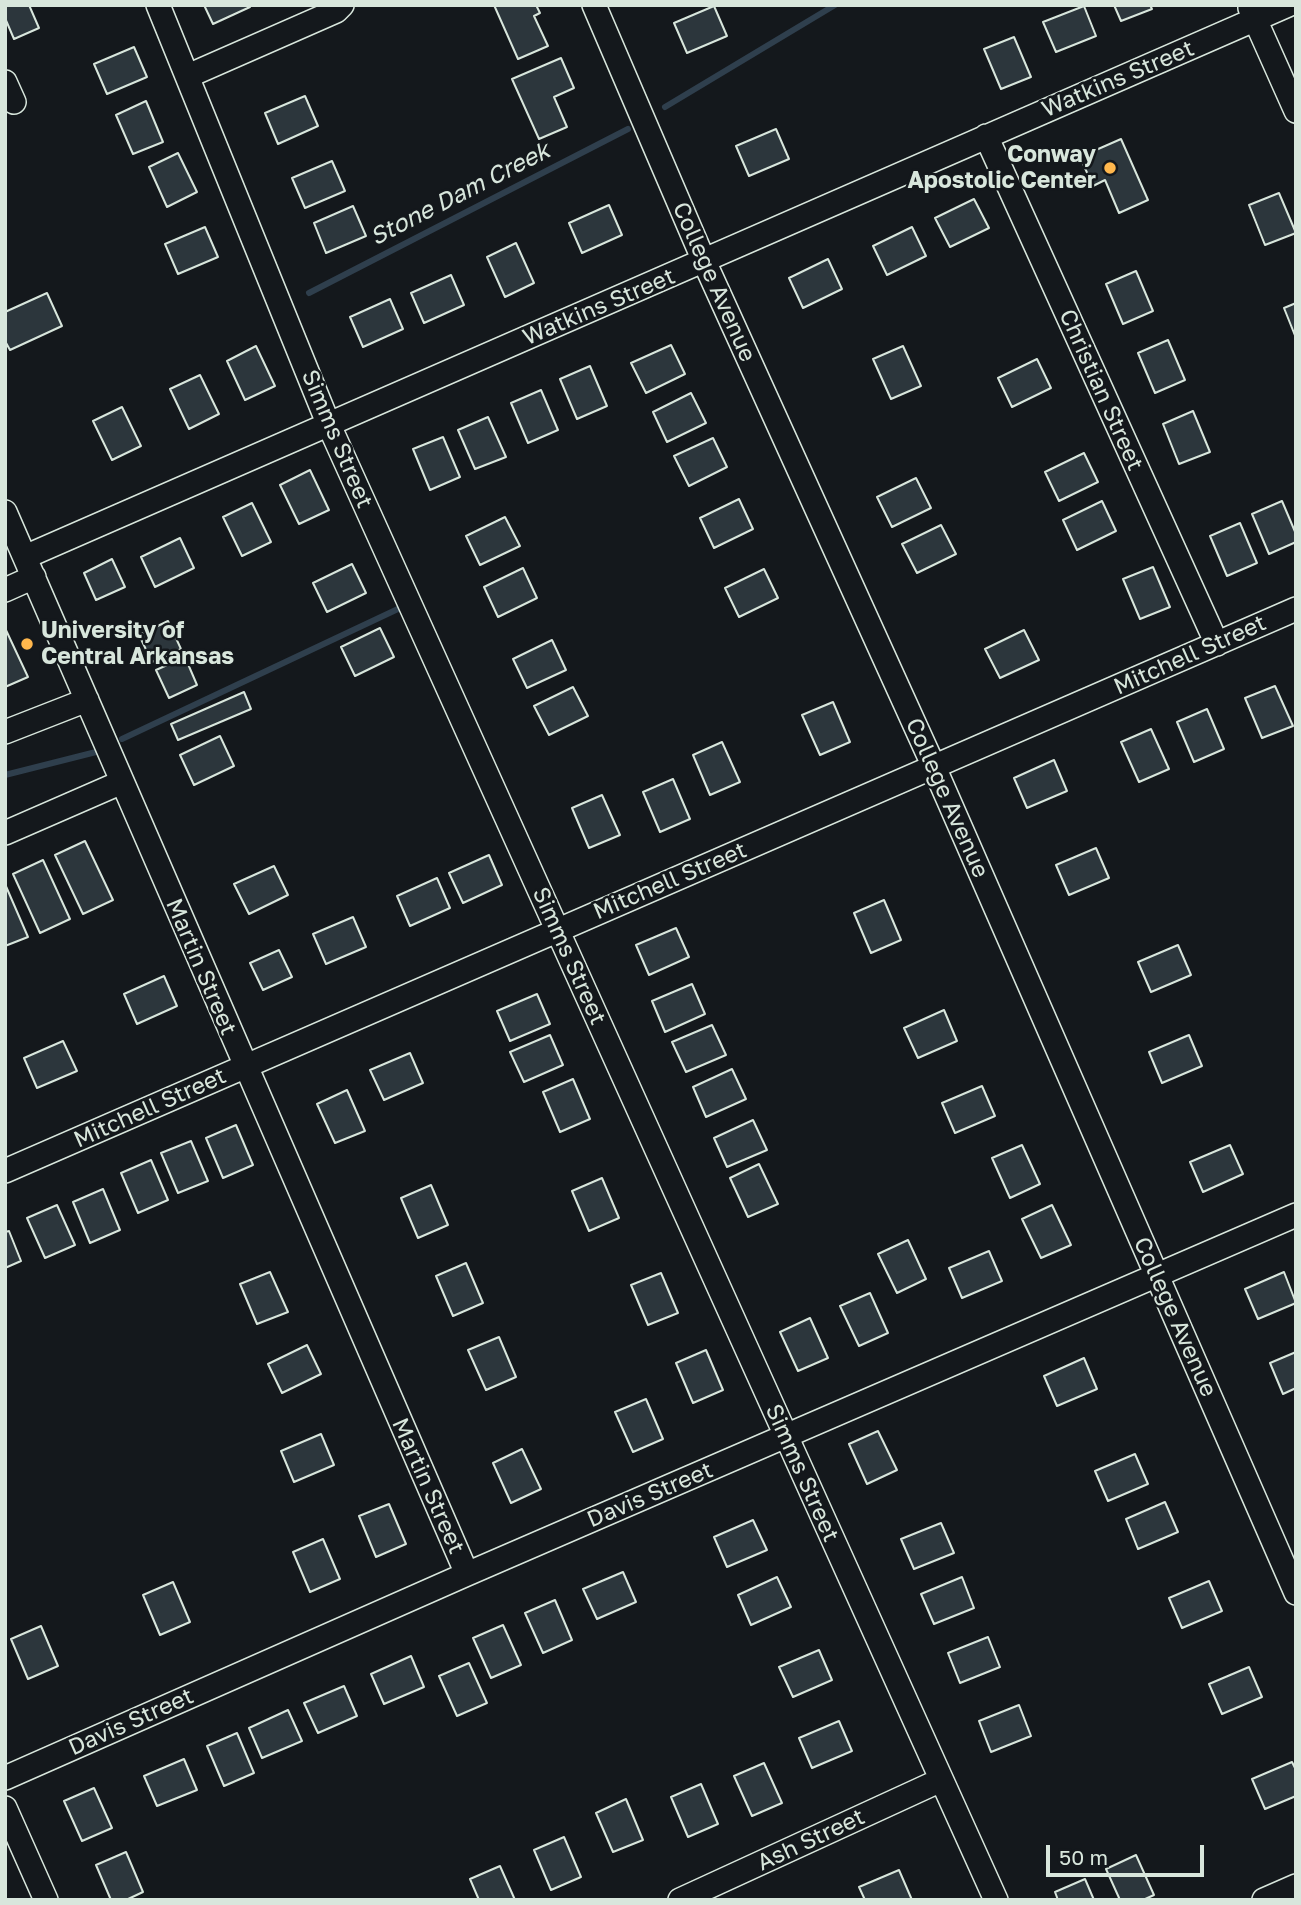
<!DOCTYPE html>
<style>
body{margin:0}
#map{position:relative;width:1301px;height:1905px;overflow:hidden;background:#14181c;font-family:"Golos Text",sans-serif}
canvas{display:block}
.frame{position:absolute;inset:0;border:7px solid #d8e6dc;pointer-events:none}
.scale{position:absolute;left:1046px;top:1845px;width:158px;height:32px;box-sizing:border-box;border:4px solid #d8e6dc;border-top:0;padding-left:9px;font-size:21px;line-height:24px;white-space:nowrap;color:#d8e6dc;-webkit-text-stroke:5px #14181c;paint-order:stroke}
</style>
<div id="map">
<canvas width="1301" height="1905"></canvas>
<div class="frame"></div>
<div class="scale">50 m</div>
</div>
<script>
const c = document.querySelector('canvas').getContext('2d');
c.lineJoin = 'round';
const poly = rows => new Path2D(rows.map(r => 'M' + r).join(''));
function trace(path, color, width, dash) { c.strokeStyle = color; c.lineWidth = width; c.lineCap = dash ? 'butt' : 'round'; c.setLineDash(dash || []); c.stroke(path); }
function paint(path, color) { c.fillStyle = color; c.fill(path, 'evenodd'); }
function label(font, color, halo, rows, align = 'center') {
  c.font = font + ' "Golos Text",sans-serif'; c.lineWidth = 5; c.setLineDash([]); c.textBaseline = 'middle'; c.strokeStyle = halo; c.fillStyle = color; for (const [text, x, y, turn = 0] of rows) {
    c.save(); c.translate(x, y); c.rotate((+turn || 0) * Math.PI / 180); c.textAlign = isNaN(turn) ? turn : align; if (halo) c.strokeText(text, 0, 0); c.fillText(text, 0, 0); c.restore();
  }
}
const stream = poly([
 [665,107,835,5],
 [309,293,628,129],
 [122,739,400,608],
 [5,775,96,752]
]);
const building = poly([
 [5,5,29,5,39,28,14,39,5,18,5,5],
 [204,5,249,5,250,7,213,24,204,5],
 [494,5,536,5,540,13,534,16,548,46,518,59,494,5],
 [1114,5,1150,5,1152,9,1121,21,1114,5],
 [714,6,727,36,687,53,674,23,714,6],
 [1084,6,1096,36,1056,52,1043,22,1084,6],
 [1014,37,1031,77,1001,89,984,49,1014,37],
 [134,47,147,77,107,94,94,64,134,47],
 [561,58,574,88,554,97,567,127,539,139,512,79,561,58],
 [305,96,318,126,278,144,265,113,305,96],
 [146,101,163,142,133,154,116,115,146,101],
 [776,129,789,159,749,176,736,146,776,129],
 [1121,139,1148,200,1119,213,1105,180,1093,186,1080,157,1121,139],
 [178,153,197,192,167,207,149,167,178,153],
 [332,161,345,191,305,208,292,178,332,161],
 [1279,193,1296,233,1265,245,1249,205,1279,193],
 [974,199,989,228,950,247,935,218,974,199],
 [609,205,622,235,582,253,569,223,609,205],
 [353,206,366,236,326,253,314,223,353,206],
 [205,227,218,257,178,274,165,244,205,227],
 [912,227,926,256,887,275,873,246,912,227],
 [516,243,534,283,505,297,487,257,516,243],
 [828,259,842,289,803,308,789,278,828,259],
 [1136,271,1153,311,1123,324,1106,284,1136,271],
 [451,275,464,305,424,323,411,293,451,275],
 [47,293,62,326,10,350,5,341,5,312,47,293],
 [390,299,403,329,363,347,350,317,390,299],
 [1296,303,1296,338,1284,308,1296,303],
 [1168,340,1185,380,1155,393,1138,353,1168,340],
 [671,345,685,374,646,393,631,363,671,345],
 [256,346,275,386,245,400,227,361,256,346],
 [903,346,921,386,891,399,873,359,903,346],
 [1037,359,1051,388,1012,407,998,378,1037,359],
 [590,366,607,406,577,419,560,379,590,366],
 [200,375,219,414,189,429,170,389,200,375],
 [541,390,558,430,528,443,511,403,541,390],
 [691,393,706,423,667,442,653,412,691,393],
 [122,407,141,446,112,460,93,421,122,407],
 [1193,411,1210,452,1179,464,1163,424,1193,411],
 [488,417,506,457,475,469,458,430,488,417],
 [443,437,460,477,430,490,413,449,443,437],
 [713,438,727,467,689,486,674,456,713,438],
 [1084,453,1098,482,1059,501,1045,472,1084,453],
 [310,470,329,510,299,524,280,485,310,470],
 [916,478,931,508,892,527,877,497,916,478],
 [739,499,753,529,714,548,700,518,739,499],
 [1102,501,1116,531,1077,550,1063,520,1102,501],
 [1282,501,1296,534,1296,542,1269,554,1252,514,1282,501],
 [252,503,271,542,242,556,223,517,252,503],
 [505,517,520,546,480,565,466,536,505,517],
 [1240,523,1257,563,1227,576,1210,536,1240,523],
 [941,525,956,554,917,573,902,544,941,525],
 [180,538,194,568,155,587,141,557,180,538],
 [112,559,125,587,96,600,84,573,112,559],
 [352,564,366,593,327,612,313,583,352,564],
 [1153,567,1170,607,1140,619,1123,579,1153,567],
 [523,568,537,598,498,617,484,587,523,568],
 [764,569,778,598,739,617,725,588,764,569],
 [168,621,181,649,152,662,139,635,168,621],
 [5,628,28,677,5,687,5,628],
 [380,628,394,657,355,676,341,647,380,628],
 [1024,630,1039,660,1000,678,985,649,1024,630],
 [552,640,566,670,527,688,513,659,552,640],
 [185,657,197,685,169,698,156,670,185,657],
 [1275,686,1293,726,1262,738,1245,698,1275,686],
 [573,687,588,716,549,735,534,706,573,687],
 [244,692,251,709,178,740,171,724,244,692],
 [833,702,850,742,820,755,802,715,833,702],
 [1207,709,1224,749,1194,762,1177,722,1207,709],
 [1151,729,1169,769,1139,782,1121,742,1151,729],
 [220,736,234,766,194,785,180,755,220,736],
 [722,742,740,782,710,795,693,755,722,742],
 [1054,760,1067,791,1027,808,1014,778,1054,760],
 [673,779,690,819,660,832,643,792,673,779],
 [602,795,620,835,589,848,572,808,602,795],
 [85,841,113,900,83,914,55,855,85,841],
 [1096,848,1109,878,1069,895,1056,865,1096,848],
 [489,855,502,885,463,903,449,873,489,855],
 [43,860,70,919,40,933,13,874,43,860],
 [274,866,288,895,249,914,234,884,274,866],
 [437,878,450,908,410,926,397,896,437,878],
 [5,884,28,937,5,946,5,884],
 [884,900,901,940,871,953,854,913,884,900],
 [353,917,366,947,326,964,313,934,353,917],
 [676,928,689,957,649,975,636,945,676,928],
 [1178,945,1191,975,1151,992,1138,962,1178,945],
 [279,950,292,977,263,990,250,963,279,950],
 [164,976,177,1006,137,1024,124,994,164,976],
 [692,984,705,1014,665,1032,652,1001,692,984],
 [537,994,550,1024,510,1041,497,1011,537,994],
 [944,1010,957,1041,918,1058,904,1028,944,1010],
 [712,1025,726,1055,686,1072,672,1042,712,1025],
 [550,1035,563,1065,524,1082,510,1052,550,1035],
 [1189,1035,1202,1066,1162,1083,1149,1052,1189,1035],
 [63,1041,77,1071,37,1088,24,1058,63,1041],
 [410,1053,423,1083,384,1100,370,1070,410,1053],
 [732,1069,746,1099,706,1117,693,1087,732,1069],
 [573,1079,590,1119,560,1132,543,1092,573,1079],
 [982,1086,995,1116,955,1133,942,1103,982,1086],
 [347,1090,365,1131,335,1143,317,1104,347,1090],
 [753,1120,767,1150,727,1167,714,1138,753,1120],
 [236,1125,253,1165,223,1178,206,1138,236,1125],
 [191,1141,208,1181,178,1193,161,1153,191,1141],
 [1022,1145,1040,1184,1010,1198,992,1158,1022,1145],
 [1230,1145,1243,1174,1203,1192,1190,1162,1230,1145],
 [151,1160,168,1200,138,1213,121,1173,151,1160],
 [759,1164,778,1204,748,1217,730,1178,759,1164],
 [602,1178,619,1218,589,1231,572,1191,602,1178],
 [431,1185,448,1225,418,1238,401,1198,431,1185],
 [103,1189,120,1230,90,1243,73,1202,103,1189],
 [57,1205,75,1245,45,1258,27,1218,57,1205],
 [1052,1205,1071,1245,1041,1258,1022,1219,1052,1205],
 [9,1231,21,1261,5,1268,5,1232,9,1231],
 [908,1240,926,1279,897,1293,878,1254,908,1240],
 [989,1251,1002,1281,962,1298,949,1268,989,1251],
 [466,1263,483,1303,453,1316,436,1276,466,1263],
 [270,1272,288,1312,257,1324,240,1284,270,1272],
 [1284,1272,1296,1303,1258,1319,1245,1289,1284,1272],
 [661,1273,678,1313,648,1325,631,1285,661,1273],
 [870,1293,888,1333,859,1346,840,1306,870,1293],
 [810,1318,828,1358,798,1371,780,1332,810,1318],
 [499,1337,516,1377,486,1390,468,1350,499,1337],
 [307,1345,321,1374,282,1393,268,1364,307,1345],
 [706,1350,723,1390,693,1403,676,1363,706,1350],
 [1296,1352,1296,1388,1283,1394,1270,1363,1296,1352],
 [1084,1358,1097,1389,1057,1406,1044,1376,1084,1358],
 [646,1399,663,1439,633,1452,615,1412,646,1399],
 [878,1431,897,1470,867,1484,849,1444,878,1431],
 [321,1434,334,1465,294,1482,281,1451,321,1434],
 [522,1449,541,1489,511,1503,493,1463,522,1449],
 [1135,1454,1148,1484,1108,1501,1095,1471,1135,1454],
 [1165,1502,1178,1532,1138,1549,1126,1519,1165,1502],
 [389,1504,406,1544,376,1557,359,1516,389,1504],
 [753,1520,767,1550,727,1567,714,1537,753,1520],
 [941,1523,954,1553,914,1569,901,1539,941,1523],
 [323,1539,340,1579,310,1592,293,1552,323,1539],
 [623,1572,636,1602,597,1619,583,1589,623,1572],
 [777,1577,791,1607,751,1625,738,1595,777,1577],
 [962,1577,974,1608,934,1624,921,1594,962,1577],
 [1209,1581,1222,1611,1182,1628,1169,1598,1209,1581],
 [173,1582,190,1622,160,1635,143,1595,173,1582],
 [555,1600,572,1640,543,1653,525,1613,555,1600],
 [503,1625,521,1665,491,1678,473,1638,503,1625],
 [41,1626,58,1666,28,1679,11,1639,41,1626],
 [988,1637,1000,1667,960,1683,948,1653,988,1637],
 [819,1650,832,1680,793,1697,779,1667,819,1650],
 [411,1656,424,1687,384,1704,371,1674,411,1656],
 [469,1663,487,1703,457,1716,439,1676,469,1663],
 [1249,1667,1262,1697,1222,1714,1209,1684,1249,1667],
 [344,1686,357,1716,318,1733,304,1703,344,1686],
 [1019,1705,1031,1736,991,1752,979,1721,1019,1705],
 [288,1710,302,1741,262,1758,249,1728,288,1710],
 [839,1721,852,1751,812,1768,799,1738,839,1721],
 [237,1733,254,1773,224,1786,207,1746,237,1733],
 [184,1759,197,1790,157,1806,144,1776,184,1759],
 [1292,1762,1296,1770,1296,1796,1265,1809,1252,1779,1292,1762],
 [764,1763,782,1803,752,1816,734,1776,764,1763],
 [701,1784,718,1824,688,1837,671,1797,701,1784],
 [94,1788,112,1828,82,1841,64,1801,94,1788],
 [626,1799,643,1840,613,1852,596,1813,626,1799],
 [564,1837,581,1877,551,1890,534,1850,564,1837],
 [126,1852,143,1892,126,1900,111,1900,96,1865,126,1852],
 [1136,1855,1154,1895,1143,1900,1120,1900,1106,1869,1136,1855],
 [500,1866,515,1900,479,1900,470,1879,500,1866],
 [899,1870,912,1900,865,1900,859,1887,899,1870],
 [1085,1879,1094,1900,1058,1900,1055,1892,1085,1879]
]);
const minor = poly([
 [158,5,328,423,996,1900],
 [594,5,704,261,934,767,1296,1593],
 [1250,8,1296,111],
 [188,76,336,11,342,5],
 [5,82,14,102],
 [986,136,1217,644],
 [5,512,467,1574],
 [25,557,1288,5],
 [5,590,34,577],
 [5,732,87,700],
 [5,833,122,782],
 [5,1171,1296,609],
 [5,1778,467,1574,1296,1215],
 [5,1808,46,1900],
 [680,1900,941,1780],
 [1264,1900,1296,1886]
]);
const markers = [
 [1110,168,7,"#ffb74d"],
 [27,644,7,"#ffb74d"]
];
const streetNames = [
 ["Watkins Street",1118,79,-23],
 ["College Avenue",714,282,66],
 ["Watkins Street",599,307,-23],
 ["Christian Street",1101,390,66],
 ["Simms Street",337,439,67],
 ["Mitchell Street",1190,655,-24],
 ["College Avenue",947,798,66],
 ["Mitchell Street",670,881,-23],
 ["Simms Street",569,956,66],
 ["Martin Street",201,967,67],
 ["Mitchell Street",150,1108,-24],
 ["College Avenue",1175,1317,66],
 ["Simms Street",802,1473,66],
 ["Martin Street",428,1486,66],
 ["Davis Street",650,1495,-23],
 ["Davis Street",131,1722,-24],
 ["Ash Street",811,1840,-25]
];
const poiNames = [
 ["Conway",1096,155],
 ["Apostolic Center",1096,181],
 ["University of",41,631,"left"],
 ["Central Arkansas",41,657,"left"]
];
const waterNames = [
 ["Stone Dam Creek",460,194,-27]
];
trace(stream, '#2f3f4d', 6);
paint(building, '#2c363c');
trace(building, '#d8e6dc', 2);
trace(minor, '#d8e6dc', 26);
trace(minor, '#14181c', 23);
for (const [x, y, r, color] of markers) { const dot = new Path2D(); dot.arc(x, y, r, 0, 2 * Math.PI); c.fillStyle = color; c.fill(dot); trace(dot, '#14181c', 2.5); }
label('23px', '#d8e6dc', '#14181c', streetNames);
label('bold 23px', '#d8e6dc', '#14181c', poiNames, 'right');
label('italic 24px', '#d8e6dc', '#14181c', waterNames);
</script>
